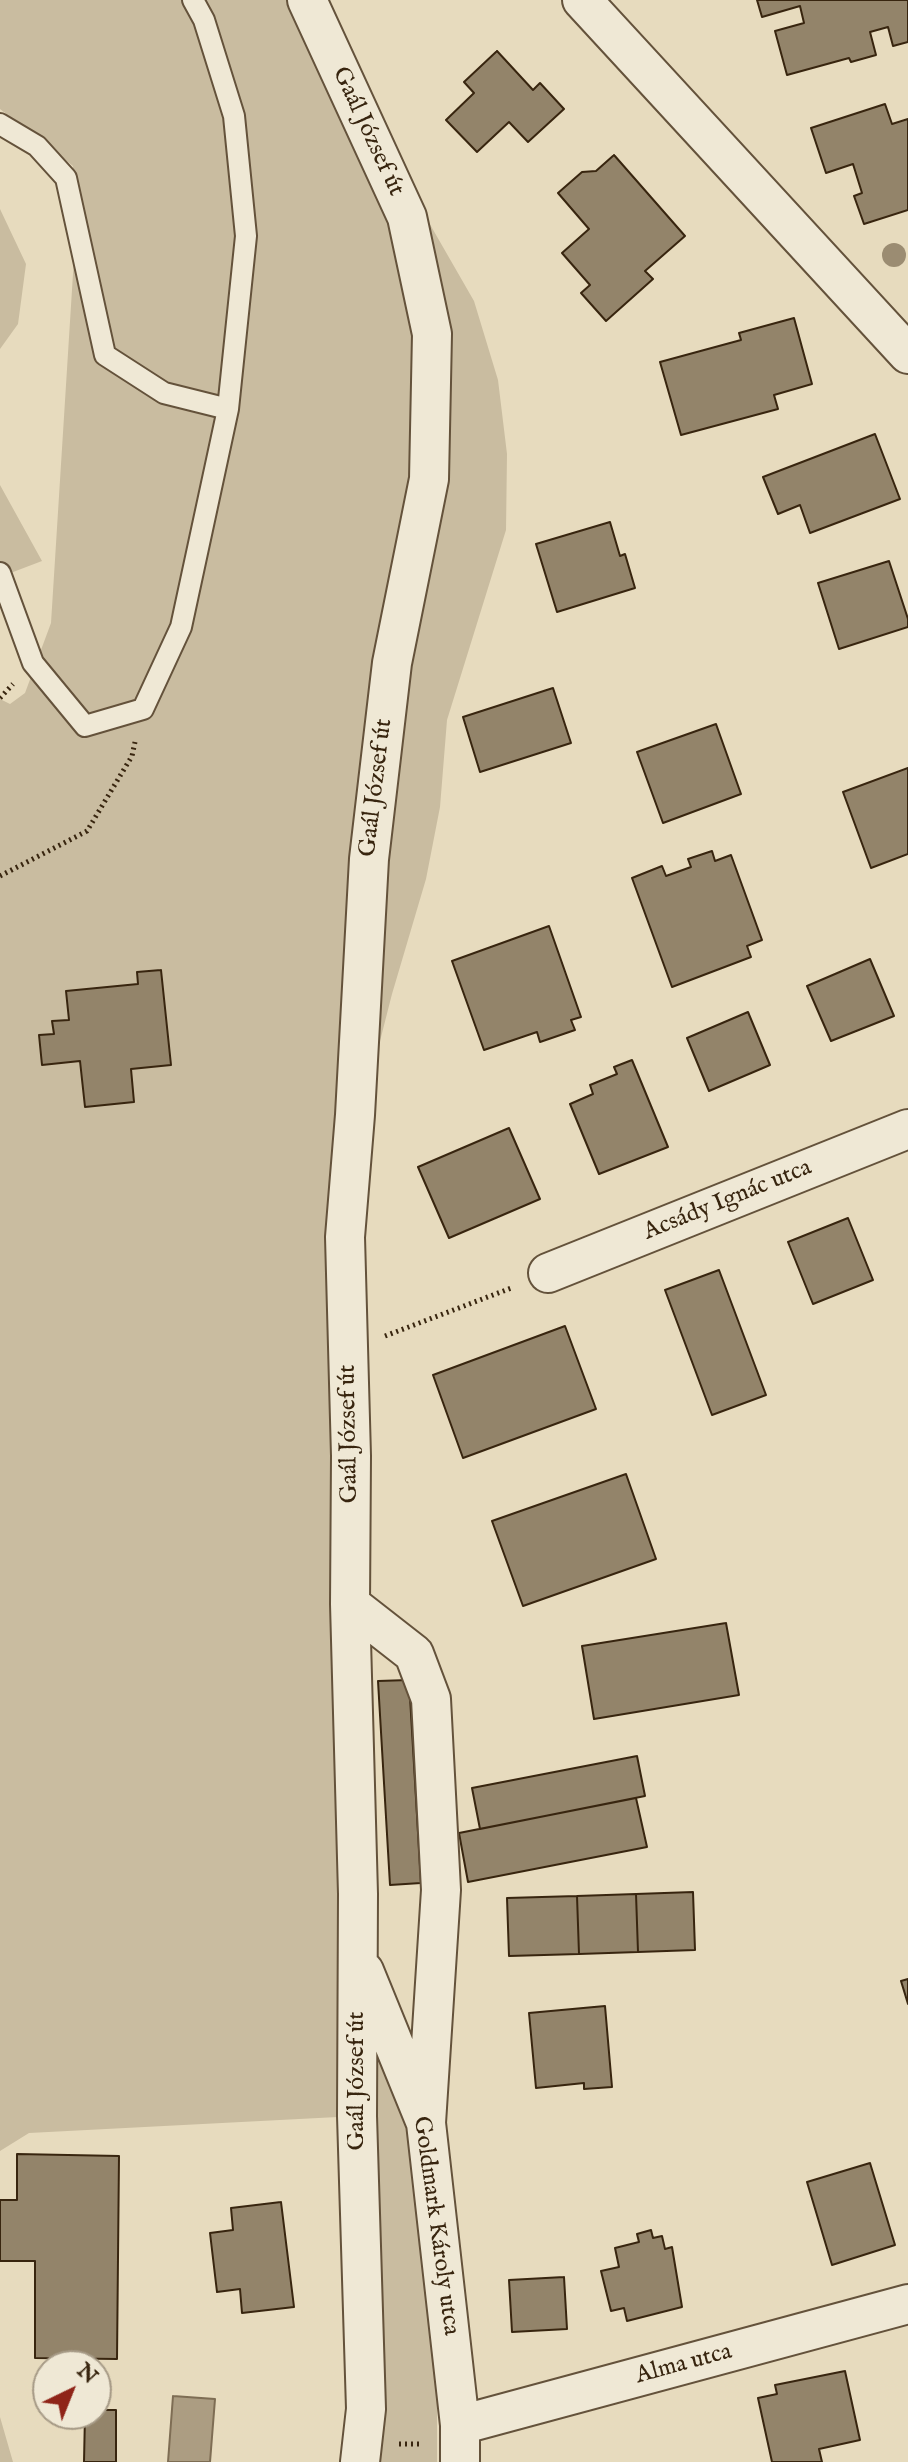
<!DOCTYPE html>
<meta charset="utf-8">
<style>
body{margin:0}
#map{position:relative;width:908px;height:2462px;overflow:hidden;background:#e7dbbe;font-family:"IM FELL English",serif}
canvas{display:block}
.north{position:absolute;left:32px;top:2350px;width:80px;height:80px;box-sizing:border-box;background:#efe8d5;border:2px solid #a69a86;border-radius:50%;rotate:43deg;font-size:22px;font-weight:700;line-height:32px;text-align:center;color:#38250f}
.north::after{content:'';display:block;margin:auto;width:28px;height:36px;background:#8f2418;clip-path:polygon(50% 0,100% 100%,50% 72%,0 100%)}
</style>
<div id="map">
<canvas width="908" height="2462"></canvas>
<div class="north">N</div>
</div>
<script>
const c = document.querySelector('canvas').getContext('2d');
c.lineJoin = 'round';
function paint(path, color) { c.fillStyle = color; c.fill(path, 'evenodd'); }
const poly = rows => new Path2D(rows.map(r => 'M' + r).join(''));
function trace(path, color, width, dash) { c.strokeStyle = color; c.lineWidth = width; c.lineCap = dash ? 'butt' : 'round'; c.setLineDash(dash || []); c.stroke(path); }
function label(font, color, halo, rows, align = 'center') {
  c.font = font + ' "IM FELL English",serif'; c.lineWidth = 8; c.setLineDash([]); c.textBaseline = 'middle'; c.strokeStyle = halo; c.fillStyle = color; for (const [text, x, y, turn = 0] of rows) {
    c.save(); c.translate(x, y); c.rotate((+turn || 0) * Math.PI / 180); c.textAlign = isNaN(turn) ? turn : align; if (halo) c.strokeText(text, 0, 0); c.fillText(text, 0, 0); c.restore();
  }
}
const green = poly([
 [0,0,301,0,474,301,498,380,507,454,506,530,447,720,440,807,426,879,392,994,330,1237,342,1964,419,2126,437,2375,437,2462,366,2462,357,2116,29,2133,0,2151,0,699,10,704,25,693,51,623,74,258,73,166,0,109],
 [0,209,26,264,18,324,0,349],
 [0,485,42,561,0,577],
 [0,2417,13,2462,0,2462]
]);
const water = poly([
 [173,2396,215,2399,210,2462,168,2462,173,2396]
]);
const building = poly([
 [757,0,908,0,908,42,893,46,888,27,870,32,876,55,851,62,849,58,787,75,775,31,804,23,800,6,762,17,757,0],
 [497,51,533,90,540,83,564,109,528,142,509,122,477,152,446,120,474,93,464,82,497,51],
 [885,104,892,124,908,119,908,210,864,224,854,196,862,193,853,164,826,173,811,128,885,104],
 [614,155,685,236,645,271,653,279,606,321,581,293,590,285,562,253,589,229,558,193,582,172,596,171,614,155],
 [794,318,812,384,774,395,778,409,681,435,660,362,741,340,739,333,794,318],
 [875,434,900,499,810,533,800,505,778,514,763,477,875,434],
 [610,522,620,556,625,554,635,588,557,612,536,544,610,522],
 [889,561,908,619,908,627,839,649,818,583,889,561],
 [553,688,571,743,480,772,463,717,553,688],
 [716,724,741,794,663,823,637,752,716,724],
 [908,768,908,854,871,868,843,792,908,768],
 [712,851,715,861,731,855,762,940,747,946,751,957,672,987,632,878,662,866,666,876,691,867,688,859,712,851],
 [549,926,581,1017,571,1020,575,1030,540,1042,537,1032,484,1050,452,961,549,926],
 [870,959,894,1016,831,1041,807,986,870,959],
 [161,970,171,1065,131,1069,134,1102,85,1107,80,1061,42,1065,39,1035,54,1034,52,1021,69,1020,66,991,138,984,137,972,161,970],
 [748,1012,770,1065,709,1091,687,1038,748,1012],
 [632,1060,668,1147,599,1174,570,1104,593,1094,590,1085,617,1074,614,1067,632,1060],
 [509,1128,540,1199,449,1238,418,1167,509,1128],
 [848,1218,873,1280,813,1304,788,1242,848,1218],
 [719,1270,766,1395,712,1415,665,1290,719,1270],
 [565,1326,596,1409,463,1458,433,1375,565,1326],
 [626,1474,656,1559,523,1606,492,1521,626,1474],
 [726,1623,739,1695,594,1719,582,1646,726,1623],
 [409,1680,421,1883,390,1885,378,1681,409,1680],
 [637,1756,645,1796,480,1829,472,1788,637,1756],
 [636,1798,647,1847,468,1882,459,1833,636,1798],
 [693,1892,695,1950,638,1952,636,1894,693,1892],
 [636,1894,638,1952,579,1954,577,1896,636,1894],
 [577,1896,579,1954,509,1956,507,1898,577,1896],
 [908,1979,908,2004,901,1981,908,1979],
 [605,2006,612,2087,584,2089,584,2083,536,2088,529,2013,605,2006],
 [17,2154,119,2156,117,2359,35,2358,35,2261,0,2261,0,2200,17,2200,17,2154],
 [870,2163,895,2245,832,2265,807,2182,870,2163],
 [281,2202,294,2307,242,2313,240,2289,217,2292,210,2233,233,2230,231,2208,281,2202],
 [651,2230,653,2238,662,2236,665,2249,672,2247,682,2307,627,2321,624,2308,611,2311,601,2271,619,2267,615,2248,639,2242,637,2234,651,2230],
 [564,2277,567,2329,512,2332,509,2280,564,2277],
 [845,2371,860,2440,819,2449,822,2462,772,2462,758,2398,777,2394,775,2385,845,2371],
 [96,2410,116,2410,116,2462,84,2462,85,2414,96,2414,96,2410]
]);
const path = poly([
 [0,698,13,684],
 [0,876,87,831,132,756,135,742],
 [385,1336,514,1287],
 [399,2444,421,2444]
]);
const lane = poly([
 [0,124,37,146,66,178,105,355,164,393,228,409,246,236,234,116,204,20,193,0],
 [0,573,33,663,85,726,143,709,181,627,228,409]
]);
const street = poly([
 [307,0,407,217,432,334,429,479,392,663,369,859,355,1115,345,1237,351,1456,350,1604,358,1894,357,2116,366,2409,360,2462],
 [582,0,908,354],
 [548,1273,908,1129],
 [350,1604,414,1654,431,1699,441,1890,426,2123],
 [364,1971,426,2123,460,2425,460,2462],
 [460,2425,908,2304]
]);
const trees = [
 [894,255]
];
const streetNames = [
 ["Gaál József út",367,132,65],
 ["Gaál József út",377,788,-83],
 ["Acsády Ignác utca",728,1201,-22],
 ["Gaál József út",350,1434,-91],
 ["Gaál József út",358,2081,-90],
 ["Goldmark Károly utca",435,2226,82],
 ["Alma utca",684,2365,-15]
];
paint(green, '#c9bca0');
paint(water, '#ac9d82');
trace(water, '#7e6d54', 2);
paint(building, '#93846a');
trace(building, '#38250f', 2);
trace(lane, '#64523b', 24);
trace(street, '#64523b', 42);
trace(path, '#38250f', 5, [2, 4]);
trace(lane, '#efe8d5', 20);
trace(street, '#efe8d5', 38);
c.fillStyle = '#9b8c72';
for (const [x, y] of trees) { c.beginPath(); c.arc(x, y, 12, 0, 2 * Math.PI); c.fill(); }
label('24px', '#38250f', '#efe8d5', streetNames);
</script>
